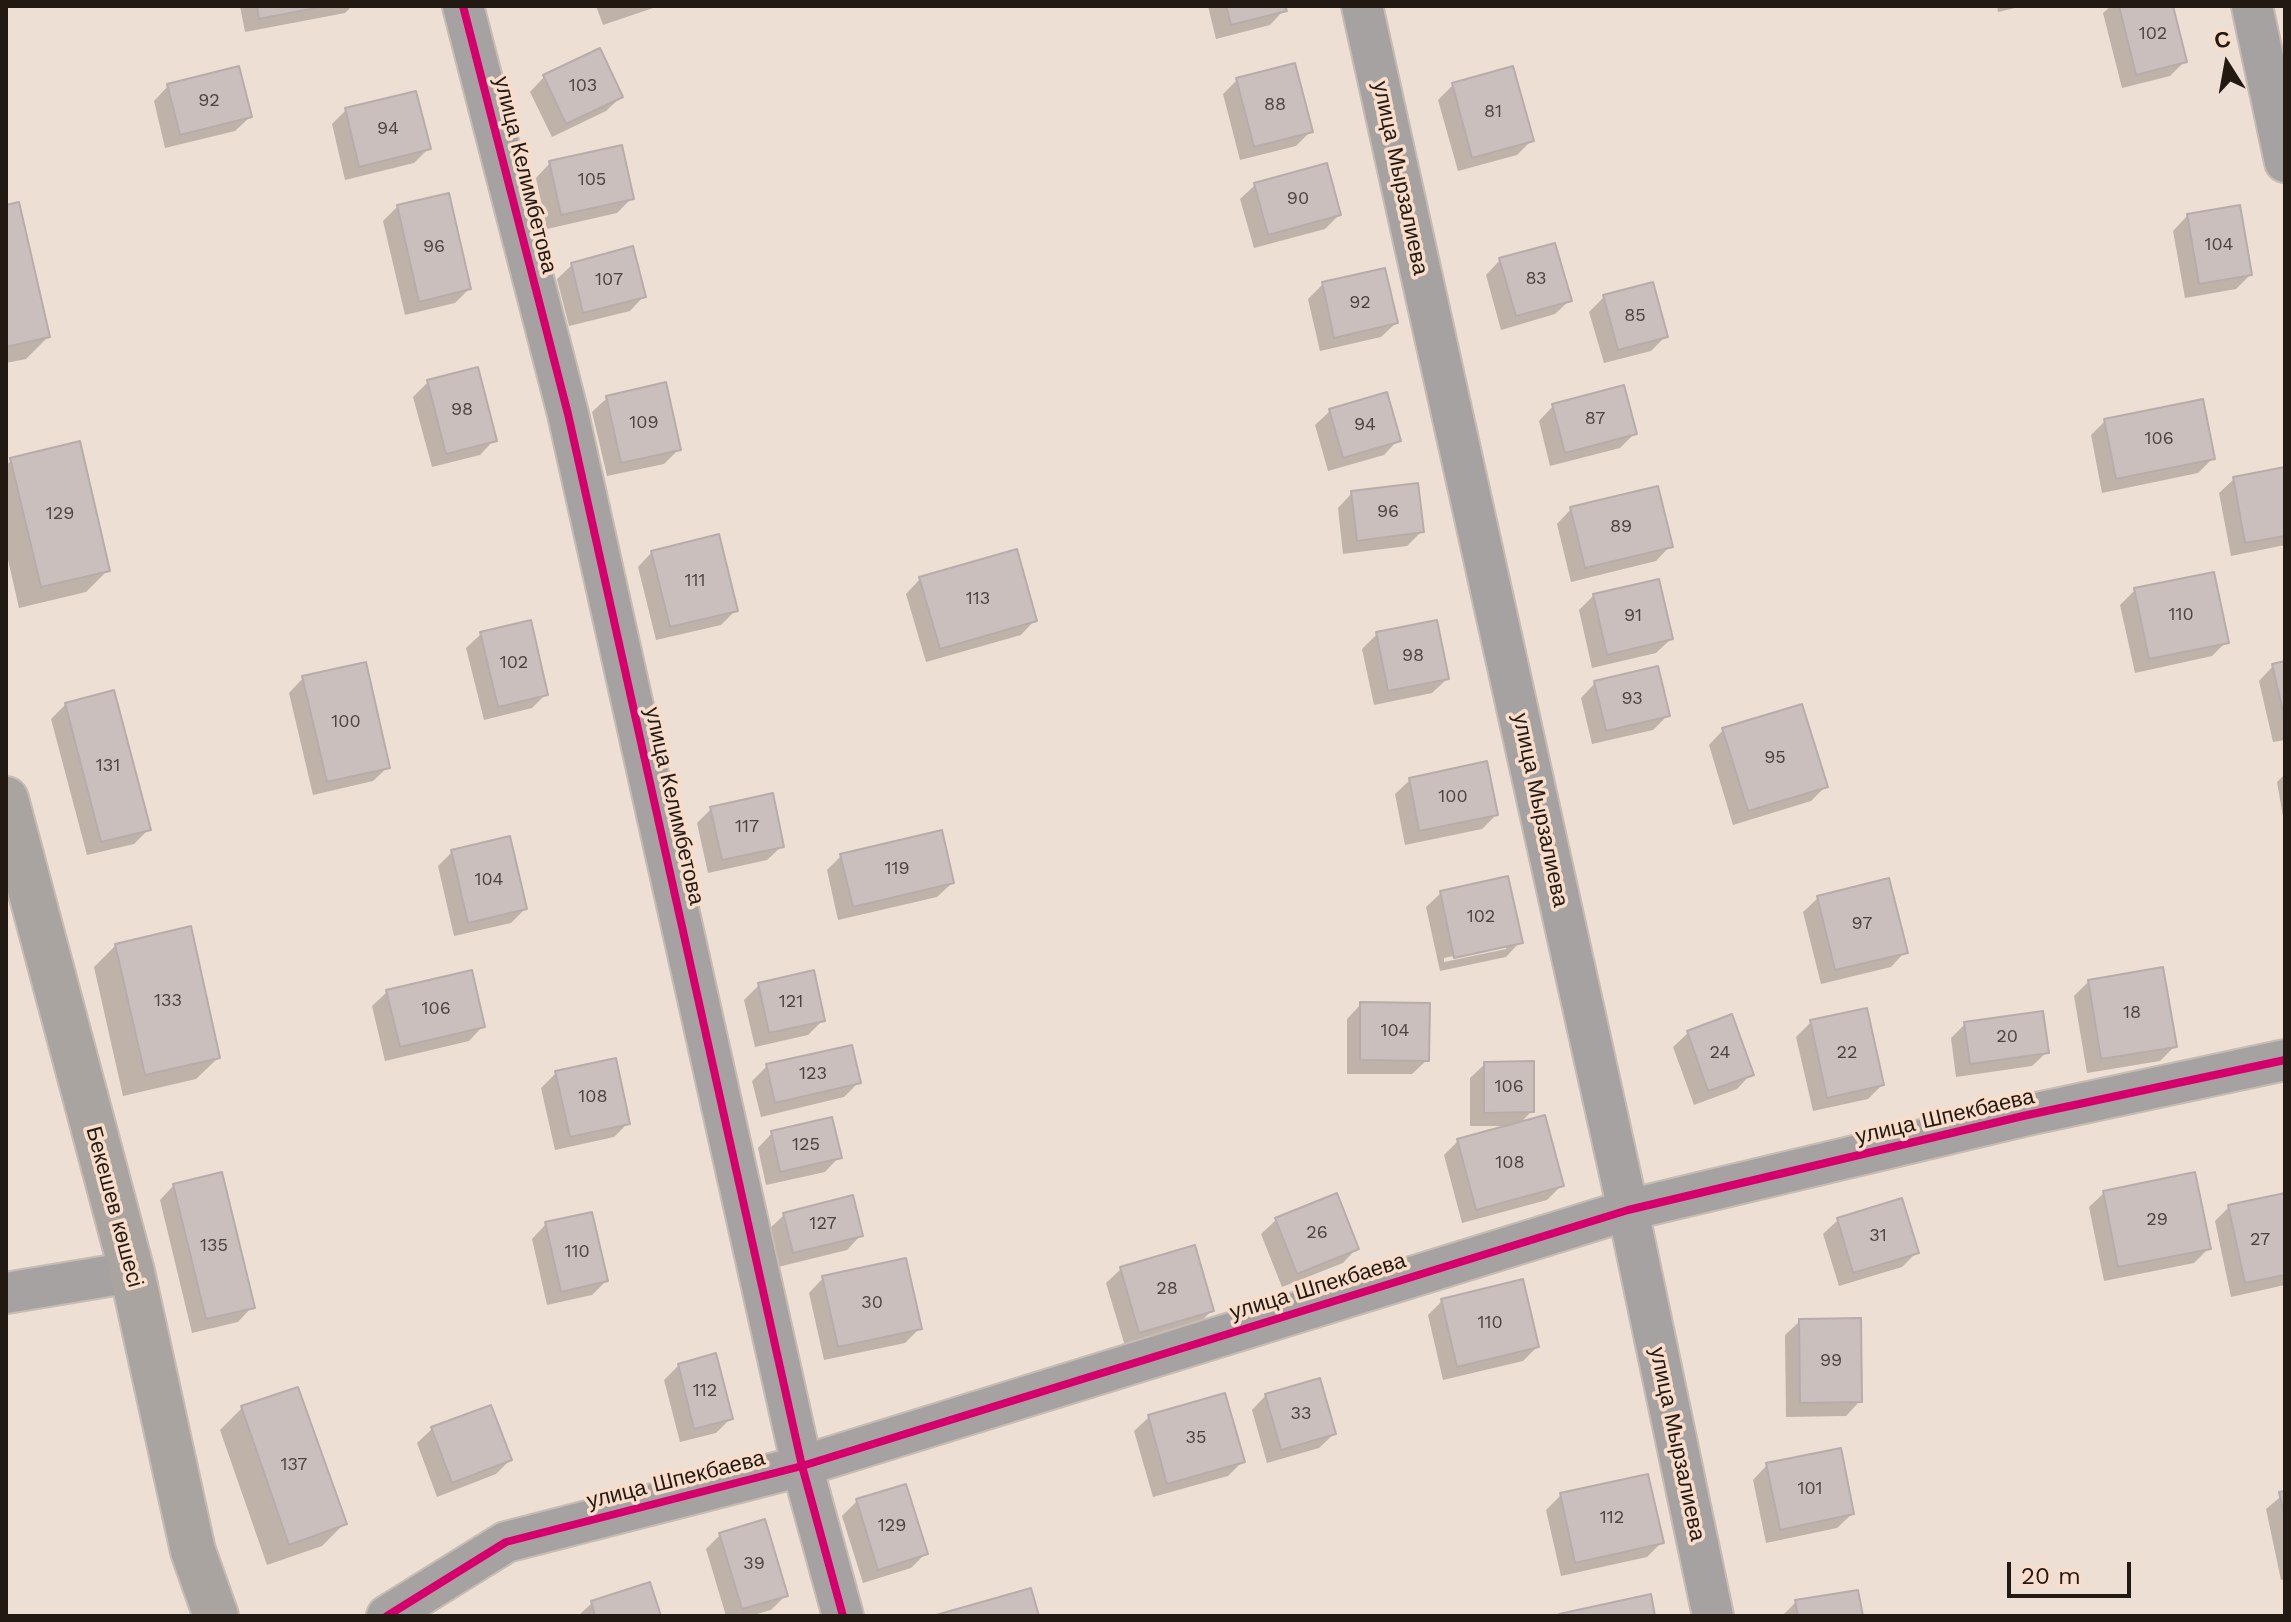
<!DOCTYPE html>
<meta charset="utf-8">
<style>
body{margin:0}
#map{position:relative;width:2291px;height:1622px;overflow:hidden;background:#eedfd4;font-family:"Work Sans",sans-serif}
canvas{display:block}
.frame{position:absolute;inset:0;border:8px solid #231913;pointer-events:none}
.north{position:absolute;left:2187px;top:24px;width:80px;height:80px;-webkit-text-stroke:6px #f8ddca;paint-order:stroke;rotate:349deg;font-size:22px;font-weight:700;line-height:32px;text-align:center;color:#231913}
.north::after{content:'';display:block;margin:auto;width:28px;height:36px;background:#231913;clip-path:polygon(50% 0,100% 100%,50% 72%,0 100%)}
.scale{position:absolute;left:2007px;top:1562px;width:124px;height:36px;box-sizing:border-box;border:4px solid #231913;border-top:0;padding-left:10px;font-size:24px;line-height:28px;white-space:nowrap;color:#231913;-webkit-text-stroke:6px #f8ddca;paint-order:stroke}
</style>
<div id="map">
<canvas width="2291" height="1622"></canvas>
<div class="frame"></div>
<div class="north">С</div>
<div class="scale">20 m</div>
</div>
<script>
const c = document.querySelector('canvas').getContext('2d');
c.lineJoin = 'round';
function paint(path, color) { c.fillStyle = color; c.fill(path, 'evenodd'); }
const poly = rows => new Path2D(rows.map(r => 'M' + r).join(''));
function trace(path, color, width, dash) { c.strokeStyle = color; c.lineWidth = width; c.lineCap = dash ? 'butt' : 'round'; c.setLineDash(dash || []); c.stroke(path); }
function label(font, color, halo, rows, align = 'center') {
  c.font = font + ' "Work Sans",sans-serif'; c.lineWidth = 7; c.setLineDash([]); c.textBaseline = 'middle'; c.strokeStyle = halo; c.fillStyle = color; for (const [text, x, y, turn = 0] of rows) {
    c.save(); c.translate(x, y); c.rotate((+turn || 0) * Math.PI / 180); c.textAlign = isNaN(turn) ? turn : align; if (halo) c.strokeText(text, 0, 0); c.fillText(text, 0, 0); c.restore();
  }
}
const shadow = poly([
 [240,6,352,6,345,13,245,32],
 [596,6,659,6,603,25],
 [1208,6,1283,6,1284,10,1270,25,1216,39],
 [1997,6,2023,6,1998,12],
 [2111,6,2171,6,2185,61,2170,76,2122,88,2103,13],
 [544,77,621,97,606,111,552,137,530,92],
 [1237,80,1311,131,1296,146,1240,160,1223,94],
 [1453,85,1531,141,1517,155,1458,171,1438,100],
 [168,86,250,117,235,131,165,148,154,101],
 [346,110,428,149,414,163,345,180,332,124],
 [550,163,631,199,617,213,547,229,536,178],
 [1255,185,1339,215,1325,229,1254,248,1240,199],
 [398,206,469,289,455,303,405,315,383,221],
 [6,207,48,337,26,359,6,363],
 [2187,216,2250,275,2236,289,2185,298,2173,231],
 [1500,260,1570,300,1555,314,1501,330,1486,275],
 [572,265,644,296,630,311,569,326,557,279],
 [1323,284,1396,323,1381,337,1320,351,1308,299],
 [1604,297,1666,336,1651,351,1604,363,1589,312],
 [428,382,494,440,480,455,432,467,413,397],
 [607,398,679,449,664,464,607,476,592,412],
 [1553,406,1635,433,1620,448,1550,466,1539,421],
 [1330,411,1398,440,1384,455,1328,471,1315,425],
 [2105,421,2212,459,2198,473,2102,493,2091,435],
 [12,460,108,570,86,592,19,608,6,551,6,465],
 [2285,470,2285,545,2231,556,2219,493,2234,479],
 [1352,493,1422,531,1407,546,1343,554,1338,508],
 [1571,509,1670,546,1656,561,1571,582,1557,524],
 [652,552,736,610,721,625,656,640,638,567],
 [920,579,1035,620,1021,635,926,662,906,594],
 [2135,590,2226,642,2212,656,2135,673,2120,605],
 [1594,595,1671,639,1656,653,1592,668,1579,610],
 [481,634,546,694,532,708,484,720,466,648],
 [1377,634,1447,679,1432,693,1374,705,1362,649],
 [2285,664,2285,740,2273,742,2259,681,2273,666],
 [303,678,388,767,373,781,313,795,289,693],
 [1595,683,1668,715,1653,730,1592,744,1581,698],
 [66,704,149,829,134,844,87,855,51,719],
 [1723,730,1825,787,1811,801,1733,825,1709,745],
 [2285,774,2285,828,2277,782],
 [1410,780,1496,815,1482,829,1405,845,1395,794],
 [711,809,782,846,767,860,708,873,697,823],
 [452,852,525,909,511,923,454,936,438,866],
 [841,856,952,883,937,897,838,920,827,870],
 [1441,893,1520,942,1506,957,1440,971,1426,907],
 [1506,945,1506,949,1444,962,1444,958],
 [1818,898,1905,952,1891,967,1821,984,1803,912],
 [116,945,218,1058,196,1079,123,1096,94,967],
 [2088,982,2175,1046,2160,1061,2087,1073,2074,996],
 [759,985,823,1020,808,1035,755,1047,744,1000],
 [387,992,483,1026,469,1041,385,1061,372,1006],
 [1361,1004,1427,1060,1412,1074,1347,1074,1347,1019],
 [1811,1022,1882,1085,1868,1099,1813,1111,1796,1037],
 [1965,1024,2047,1052,2032,1066,1956,1077,1951,1038],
 [1688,1033,1751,1074,1737,1089,1694,1105,1673,1047],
 [1485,1064,1532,1111,1518,1125,1561,1186,1547,1200,1462,1223,1444,1155,1458,1141,1508,1126,1470,1126,1470,1078],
 [767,1066,859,1082,844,1097,761,1117,752,1081],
 [556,1073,628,1123,614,1137,555,1150,541,1088],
 [772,1133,839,1157,825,1172,766,1185,758,1148],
 [174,1185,252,1307,238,1322,192,1333,160,1200],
 [2104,1193,2208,1249,2194,1263,2104,1281,2089,1207],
 [2285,1195,2285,1285,2231,1297,2215,1221,2229,1207],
 [784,1215,861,1235,847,1250,778,1267,769,1229],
 [1276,1220,1357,1248,1343,1263,1282,1287,1261,1234],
 [1838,1220,1916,1253,1902,1267,1839,1286,1823,1234],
 [546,1224,606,1281,592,1295,547,1305,532,1239],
 [1121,1269,1212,1310,1198,1325,1125,1346,1106,1283],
 [823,1278,920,1328,905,1343,824,1360,809,1293],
 [1442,1301,1537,1347,1523,1361,1443,1380,1428,1315],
 [1800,1321,1860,1401,1846,1416,1786,1417,1785,1335],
 [679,1365,731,1418,716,1433,680,1442,664,1380],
 [1266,1395,1334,1434,1319,1448,1267,1463,1252,1410],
 [242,1408,344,1524,322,1546,267,1565,220,1430],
 [1149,1417,1243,1461,1228,1476,1153,1497,1134,1431],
 [432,1429,510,1460,496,1474,437,1497,417,1443],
 [1767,1465,1852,1514,1837,1528,1766,1543,1753,1480],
 [2285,1493,2285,1579,2281,1580,2266,1509],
 [1561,1495,1662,1542,1647,1557,1561,1576,1546,1510],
 [857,1501,926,1553,911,1568,863,1583,842,1516],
 [720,1535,786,1595,771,1610,750,1616,726,1616,706,1549],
 [1796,1602,1861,1616,1782,1616],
 [592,1603,659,1616,578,1616]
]);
const building = poly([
 [257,6,326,6,259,19,257,6],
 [1226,6,1285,6,1287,11,1231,25,1226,6],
 [2119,6,2173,6,2187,62,2136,75,2119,6],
 [600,48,623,97,566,124,543,75,600,48],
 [1295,63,1313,132,1254,147,1236,78,1295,63],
 [239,66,252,117,180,135,167,84,239,66],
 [1513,66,1534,141,1472,158,1452,83,1513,66],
 [416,91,431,149,359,167,345,108,416,91],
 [622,145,634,199,561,215,549,161,622,145],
 [1327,163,1341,215,1268,235,1254,183,1327,163],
 [449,193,471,289,419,302,397,205,449,193],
 [19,202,50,337,6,347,6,205,19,202],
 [2240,205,2252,275,2199,284,2187,214,2240,205],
 [1555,243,1572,301,1516,316,1499,258,1555,243],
 [633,246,646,297,583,313,571,263,633,246],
 [1385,268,1398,323,1334,338,1322,282,1385,268],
 [1653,282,1668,337,1618,350,1603,295,1653,282],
 [478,367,497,441,446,454,427,380,478,367],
 [666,382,681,450,621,463,606,396,666,382],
 [1624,385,1637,434,1565,453,1552,404,1624,385],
 [1387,392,1401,441,1343,458,1329,409,1387,392],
 [2203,399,2215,459,2116,479,2104,419,2203,399],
 [80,441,110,571,41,587,10,458,80,441],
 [2285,467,2285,536,2245,543,2233,477,2285,467],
 [1418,483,1424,532,1357,541,1351,491,1418,483],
 [1658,486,1673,547,1585,568,1570,507,1658,486],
 [719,534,738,611,670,627,651,551,719,534],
 [1017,549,1037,621,940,649,919,577,1017,549],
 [2214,572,2229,643,2149,659,2134,588,2214,572],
 [1659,579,1673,639,1607,655,1593,594,1659,579],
 [531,620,548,695,498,707,480,632,531,620],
 [1437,620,1449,679,1388,691,1376,632,1437,620],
 [2285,661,2285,720,2272,664,2285,661],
 [366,662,390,768,327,782,302,676,366,662],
 [1658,666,1670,716,1606,731,1594,681,1658,666],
 [114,690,151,830,101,842,65,703,114,690],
 [1802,704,1828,787,1748,811,1722,728,1802,704],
 [1487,761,1498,815,1419,831,1409,778,1487,761],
 [773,793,784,847,722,860,710,807,773,793],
 [942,830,954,883,853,907,840,854,942,830],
 [510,836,527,909,468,923,451,850,510,836],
 [1508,876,1523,943,1454,958,1440,891,1508,876],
 [1889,878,1908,953,1835,970,1817,896,1889,878],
 [191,926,220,1058,145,1075,115,944,191,926],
 [2163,967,2177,1047,2101,1059,2088,980,2163,967],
 [472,970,485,1027,400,1047,386,990,472,970],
 [814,970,825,1021,769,1033,758,983,814,970],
 [1360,1002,1430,1003,1429,1061,1360,1060,1360,1002],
 [1867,1008,1884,1085,1827,1098,1810,1020,1867,1008],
 [2043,1011,2049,1053,1970,1064,1964,1022,2043,1011],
 [1732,1014,1754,1075,1708,1091,1687,1031,1732,1014],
 [852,1045,861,1083,775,1103,766,1064,852,1045],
 [616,1058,630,1124,570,1137,555,1071,616,1058],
 [1534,1061,1534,1112,1484,1113,1484,1062,1534,1061],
 [1545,1115,1564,1186,1476,1210,1457,1139,1545,1115],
 [832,1117,842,1158,780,1172,771,1131,832,1117],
 [222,1172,255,1308,206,1319,173,1184,222,1172],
 [2195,1172,2211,1249,2118,1267,2103,1191,2195,1172],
 [1337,1193,1359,1249,1297,1274,1275,1218,1337,1193],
 [2285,1193,2285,1275,2245,1283,2228,1205,2285,1193],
 [853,1195,863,1236,793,1253,783,1213,853,1195],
 [1902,1198,1919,1253,1853,1273,1837,1218,1902,1198],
 [592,1212,608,1281,561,1292,545,1222,592,1212],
 [1195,1245,1214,1311,1139,1333,1120,1267,1195,1245],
 [906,1258,922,1329,838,1347,822,1276,906,1258],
 [1523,1279,1539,1347,1457,1367,1441,1299,1523,1279],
 [1861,1318,1862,1402,1800,1403,1799,1319,1861,1318],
 [716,1353,733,1419,694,1429,678,1364,716,1353],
 [1320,1378,1336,1434,1281,1450,1265,1394,1320,1378],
 [298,1387,347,1524,289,1545,241,1406,298,1387],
 [1225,1393,1245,1462,1167,1484,1148,1415,1225,1393],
 [491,1405,512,1460,452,1483,431,1427,491,1405],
 [1841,1448,1854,1514,1780,1530,1766,1463,1841,1448],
 [1648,1474,1664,1543,1575,1563,1560,1493,1648,1474],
 [906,1484,928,1554,878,1570,856,1499,906,1484],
 [2285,1491,2285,1519,2279,1492,2285,1491],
 [765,1519,788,1596,742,1609,719,1533,765,1519],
 [650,1582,661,1616,595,1616,591,1601,650,1582],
 [1031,1588,1039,1616,936,1616,936,1615,1031,1588],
 [1858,1590,1863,1616,1798,1616,1795,1600,1858,1590],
 [1651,1594,1655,1616,1559,1616,1559,1614,1651,1594]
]);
const minor = poly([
 [463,6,568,414,802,1466,843,1616],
 [1362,6,1628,1210,1713,1616],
 [2252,6,2285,162],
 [6,1293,132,1272],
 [387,1616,506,1542,802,1466,1628,1210,2023,1116,2285,1060]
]);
const major = poly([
 [6,799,132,1272,193,1551,216,1616]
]);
const cycleway = poly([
 [463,6,568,414,802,1466,843,1616],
 [387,1616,506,1542,802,1466,1628,1210,2023,1116,2285,1060]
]);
const numberNames = [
 ["102",2153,34],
 ["103",583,86],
 ["92",209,101],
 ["88",1275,105],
 ["81",1493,112],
 ["94",388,129],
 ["105",592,180],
 ["90",1298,199],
 ["104",2219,245],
 ["96",434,247],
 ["83",1536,279],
 ["107",609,280],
 ["92",1360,303],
 ["85",1635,316],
 ["98",462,410],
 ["87",1595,419],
 ["109",644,423],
 ["94",1365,425],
 ["106",2159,439],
 ["96",1388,512],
 ["129",60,514],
 ["89",1621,527],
 ["111",695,581],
 ["113",978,599],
 ["110",2181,615],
 ["91",1633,616],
 ["98",1413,656],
 ["102",514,663],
 ["93",1632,699],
 ["100",346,722],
 ["95",1775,758],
 ["131",108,766],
 ["100",1453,797],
 ["117",747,827],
 ["119",897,869],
 ["104",489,880],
 ["102",1481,917],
 ["97",1862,924],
 ["133",168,1001],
 ["121",791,1002],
 ["106",436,1009],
 ["18",2132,1013],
 ["104",1395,1031],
 ["20",2007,1037],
 ["24",1720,1053],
 ["22",1847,1053],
 ["123",813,1074],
 ["106",1509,1087],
 ["108",593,1097],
 ["125",806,1145],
 ["108",1510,1163],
 ["29",2157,1220],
 ["127",823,1224],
 ["26",1317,1233],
 ["31",1878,1236],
 ["27",2260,1240],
 ["135",214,1246],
 ["110",577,1252],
 ["28",1167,1289],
 ["30",872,1303],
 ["110",1490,1323],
 ["99",1831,1361],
 ["112",705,1391],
 ["33",1301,1414],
 ["35",1196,1438],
 ["137",294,1465],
 ["101",1810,1489],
 ["112",1612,1518],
 ["129",892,1526],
 ["39",754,1564]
];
const streetNames = [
 ["улица Келимбетова",525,175,76],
 ["улица Мырзалиева",1400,178,78],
 ["улица Келимбетова",674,806,77],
 ["улица Мырзалиева",1540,810,78],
 ["улица Шпекбаева",1945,1117,-13],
 ["Бекешев көшесі",114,1207,75],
 ["улица Шпекбаева",1318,1287,-17],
 ["улица Мырзалиева",1677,1444,78],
 ["улица Шпекбаева",676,1480,-14]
];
paint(shadow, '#0003');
paint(building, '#cabfbd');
trace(building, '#b8acab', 2);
trace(minor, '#c7bcb4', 44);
trace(major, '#c7bcb4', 48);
trace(minor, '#a5a2a1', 40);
trace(major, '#aaa4a1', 44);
trace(cycleway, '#d6006c', 8);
label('18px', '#4d423e', null, numberNames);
label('22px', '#231913', '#f8ddca', streetNames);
</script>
